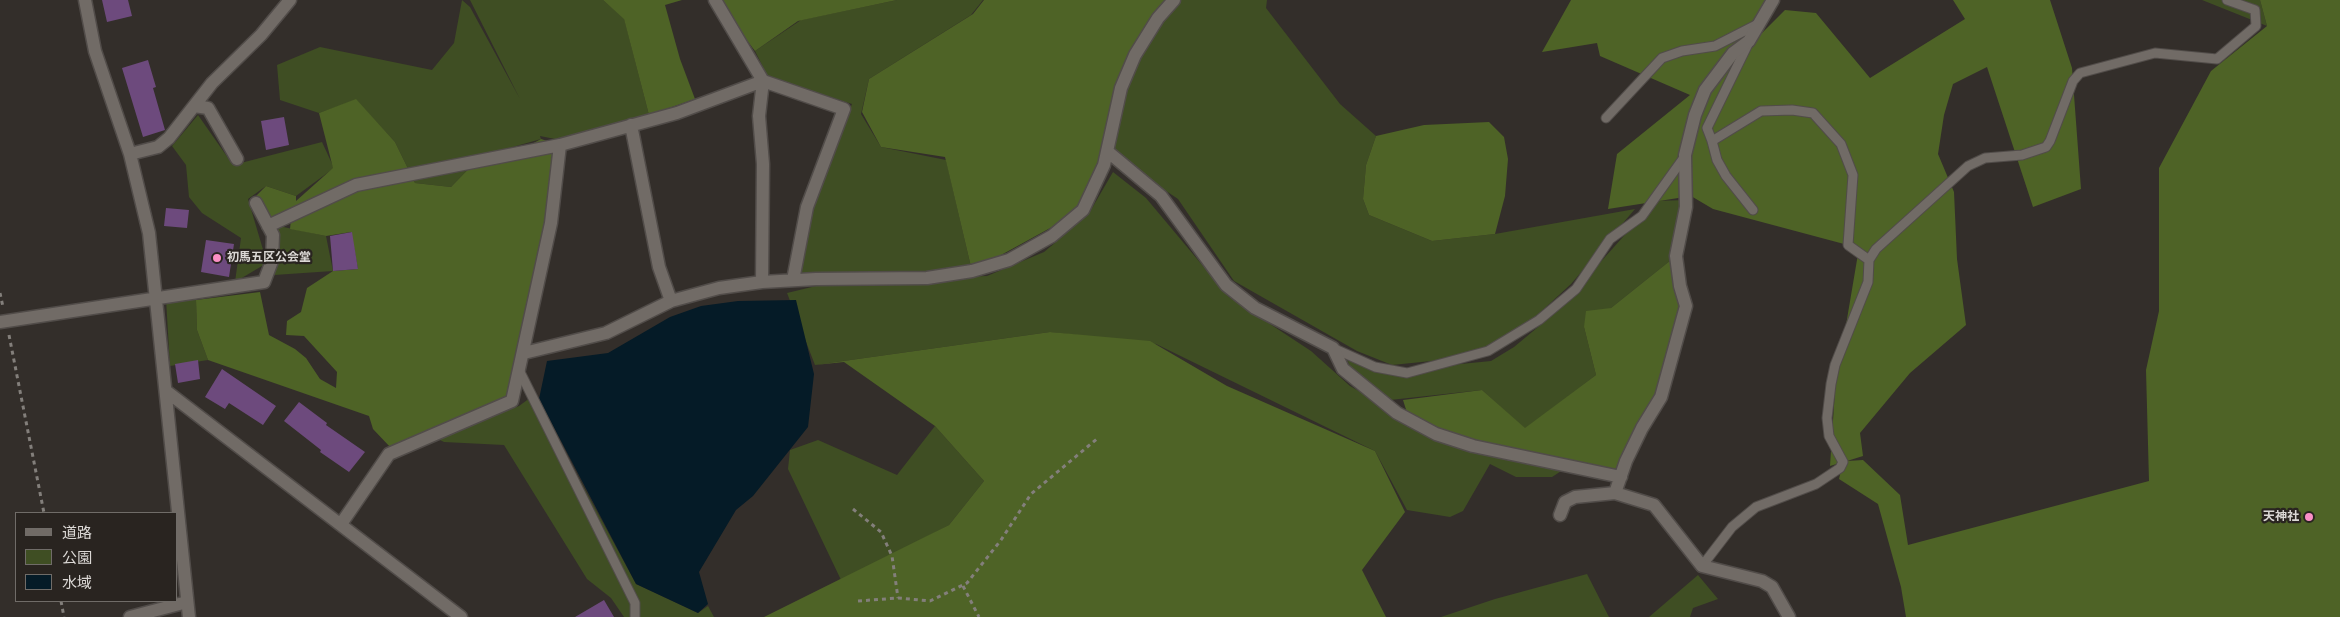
<!DOCTYPE html>
<meta charset="utf-8">
<style>
body{margin:0}
#map{position:relative;width:2340px;height:617px;overflow:hidden;background:#332e2a;font-family:Signika,"Noto Sans JP",sans-serif}
canvas{display:block}
.legend{position:absolute;left:15px;top:512px;width:162px;height:90px;box-sizing:border-box;background:#292420;border:1px solid #706c68;margin:0;padding:6px 9px;list-style:none;font-size:15px;color:#dbd8d5}
.legend li{display:flex;align-items:center;gap:10px;height:25px}
.legend b{width:25px;border:1px solid #706c68}
</style>
<div id="map">
<canvas width="2340" height="617"></canvas>
<ul class="legend">
<li><b style="height:6px;background:#716b66"></b>道路</li>
<li><b style="height:14px;background:#3f4e23"></b>公園</li>
<li><b style="height:14px;background:#051b27"></b>水域</li>
</ul>
</div>
<script>
const c = document.querySelector('canvas').getContext('2d');
c.lineJoin = 'round';
function paint(path, color) { c.fillStyle = color; c.fill(path, 'evenodd'); }
const poly = rows => new Path2D(rows.map(r => 'M' + r).join(''));
function trace(path, color, width, dash) { c.strokeStyle = color; c.lineWidth = width; c.lineCap = dash ? 'butt' : 'round'; c.setLineDash(dash || []); c.stroke(path); }
function label(font, color, halo, rows, align = 'center') {
  c.font = font + ' Signika,"Noto Sans JP",sans-serif'; c.lineWidth = 4.5; c.setLineDash([]); c.textBaseline = 'middle'; c.strokeStyle = halo; c.fillStyle = color; for (const [text, x, y, turn = 0] of rows) {
    c.save(); c.translate(x, y); c.rotate((+turn || 0) * Math.PI / 180); c.textAlign = isNaN(turn) ? turn : align; if (halo) c.strokeText(text, 0, 0); c.fillText(text, 0, 0); c.restore();
  }
}
const green = poly([
 [462,0,470,7,520,99,470,0,603,0,624,18,649,115,560,140,540,136,541,139,481,156,451,187,415,183,395,142,356,100,319,113,280,100,277,65,320,47,432,70,454,43],
 [897,0,983,0,971,15,869,79,861,114,881,147,946,160,971,267,931,278,987,276,1044,252,1088,215,1113,172,1146,198,1229,297,1311,351,1350,386,1397,413,1569,466,1552,477,1516,477,1490,464,1463,511,1450,517,1407,510,1375,451,1156,344,1050,332,815,365,787,293,845,279,798,275,814,198,852,104,768,77,755,51,801,20],
 [1179,0,1267,0,1266,8,1340,104,1376,136,1366,165,1363,199,1369,215,1432,241,1495,234,1635,209,1571,284,1533,319,1481,356,1392,365,1357,351,1234,281,1178,199,1107,151,1118,104,1144,39],
 [2202,0,2260,0,2267,26],
 [198,115,233,165,322,142,334,168,296,196,266,186,248,199,267,263,235,282,241,238,202,213,189,197,186,165,172,146],
 [1686,200,1676,256,1611,308,1584,327,1596,375,1525,429,1482,390,1390,400,1350,367,1347,359,1390,371,1491,361,1514,347,1556,312,1655,201],
 [274,225,326,236,333,271,274,275,277,260],
 [166,299,196,300,197,330,208,360,170,366],
 [534,395,636,584,698,613,708,606,714,617,624,617,611,598,587,579,504,445,444,442,436,438,519,406],
 [935,426,984,481,949,525,842,582,788,469,790,450,818,440,897,475],
 [1587,574,1609,617,1441,617,1495,599],
 [1698,575,1718,599,1693,608,1690,617,1649,617]
]);
const forest = poly([
 [603,0,682,0,665,5,680,59,695,99,649,115,624,19],
 [716,0,897,0,798,21,755,51],
 [984,0,1169,0,1135,55,1083,210,972,271,945,157,881,147,862,112,869,79,973,14],
 [1571,0,1773,0,1710,85,1785,10,1816,13,1870,78,1965,19,1953,0,2050,0,2072,68,2081,189,2033,207,1987,67,1953,84,1944,115,1938,154,1954,192,1957,259,1966,325,1910,373,1860,433,1863,456,1847,461,1863,460,1900,495,1908,545,2149,481,2146,370,2159,311,2159,168,2211,71,2267,26,2260,0,2340,0,2340,617,1906,617,1901,587,1878,504,1839,479,1843,462,1830,466,1835,390,1859,248,1713,209,1691,196,1608,209,1617,154,1690,95,1600,56,1597,43,1542,52],
 [356,99,395,142,415,183,451,187,481,156,519,151,541,139,560,145,512,401,391,448,373,429,369,416,208,360,197,330,196,300,260,292,269,335,295,349,306,358,320,379,336,388,337,372,304,336,286,335,287,321,301,312,307,288,333,271,358,269,351,232,326,236,290,229,291,219,288,225,261,224,252,210,254,198,266,186,296,196,296,201,333,168,319,113],
 [1489,122,1504,137,1508,159,1505,196,1495,234,1432,241,1369,215,1363,199,1366,165,1376,136,1424,125],
 [1676,256,1686,306,1665,385,1621,477,1482,448,1409,419,1403,400,1482,390,1525,428,1596,375,1584,327,1586,311,1611,308],
 [1050,332,1150,341,1227,386,1375,451,1405,512,1362,570,1386,617,764,617,949,525,984,481,935,426,844,362,815,365]
]);
const water = poly([
 [796,300,814,374,808,427,753,496,736,510,699,572,708,604,698,613,636,584,539,399,547,361,608,353,670,317,701,306,738,301]
]);
const building = poly([
 [102,0,128,0,132,16,107,22],
 [148,60,156,87,153,88,165,130,143,137,122,68],
 [284,117,289,145,266,150,261,121],
 [166,208,189,210,187,228,164,226],
 [352,232,358,269,333,271,330,236],
 [206,240,234,244,229,277,201,272],
 [198,360,200,379,178,383,175,364],
 [222,369,276,406,263,425,229,403,225,409,205,397],
 [299,402,327,423,326,425,365,452,349,472,320,452,321,450,284,421],
 [604,600,614,617,575,617]
]);
const path = poly([
 [0,293,3,307],
 [9,335,44,513],
 [853,509,881,532,892,556,898,598],
 [963,586,979,617],
 [61,601,64,617],
 [858,601,898,598,930,601,967,583,1001,540,1031,494,1098,438]
]);
const lane = poly([
 [1606,118,1662,58,1682,51,1715,46,1758,24],
 [1712,141,1707,128,1749,42],
 [1753,210,1726,176,1717,160,1712,141,1761,111,1792,110,1813,113,1841,144,1853,175,1848,245,1869,260],
 [1333,348,1375,367,1407,373,1488,351,1539,320,1576,289,1610,239,1642,216,1685,156],
 [520,372,635,603,635,617],
 [1702,566,1732,527,1756,507,1816,484,1840,468,1843,462,1829,436,1827,418,1831,384,1835,365,1868,282,1869,260,1876,249,1968,166,1985,158,2022,155,2046,147,2050,141,2073,81,2080,73,2155,53,2217,59,2256,26,2255,10,2227,0]
]);
const street = poly([
 [85,0,95,51,130,154,149,233,189,617],
 [715,0,763,81,759,116,763,164,762,282],
 [194,106,208,108,237,159],
 [631,125,659,267,671,301],
 [1107,151,1161,196,1226,285,1255,308,1333,348,1343,369,1397,413,1436,434,1473,446,1621,477],
 [130,154,158,147,169,138,212,83,261,35,290,0],
 [268,226,356,185,560,145],
 [0,322,264,282,272,261,273,235,256,203],
 [524,353,606,333,671,301,719,288,762,282,816,279,927,278,972,271,1009,260,1052,236,1083,210,1104,165,1121,88,1135,55,1158,18,1174,0],
 [166,391,461,617],
 [1615,493,1626,461,1642,428,1661,397,1686,306,1680,286,1676,256,1686,207,1685,155,1695,115,1705,90,1733,53,1749,41,1773,0],
 [1560,515,1565,502,1575,497,1615,493,1654,505,1702,566,1762,581,1772,587,1789,617],
 [341,524,389,454,512,401,551,223,560,145,677,113,763,81,844,109,807,207,793,280],
 [130,617,187,602]
]);
const markers = [
 [217,258,5,"#fb8fc6"],
 [2309,517,5,"#fb8fc6"]
];
const poiNames = [
 ["初馬五区公会堂",227,258],
 ["天神社",2299,517,"right"]
];
paint(green, '#3f4e23');
paint(forest, '#4e6326');
paint(water, '#051b27');
paint(building, '#6d4a7d');
trace(lane, '#514c49', 11);
trace(street, '#514c49', 15);
trace(path, '#837f7b', 3, [4, 4]);
trace(lane, '#716b66', 9);
trace(street, '#716b66', 12);
for (const [x, y, r, color] of markers) { const dot = new Path2D(); dot.arc(x, y, r, 0, 2 * Math.PI); c.fillStyle = color; c.fill(dot); trace(dot, '#292420', 2); }
label('bold 12px', '#dbd8d5', '#292420', poiNames, 'left');
</script>
